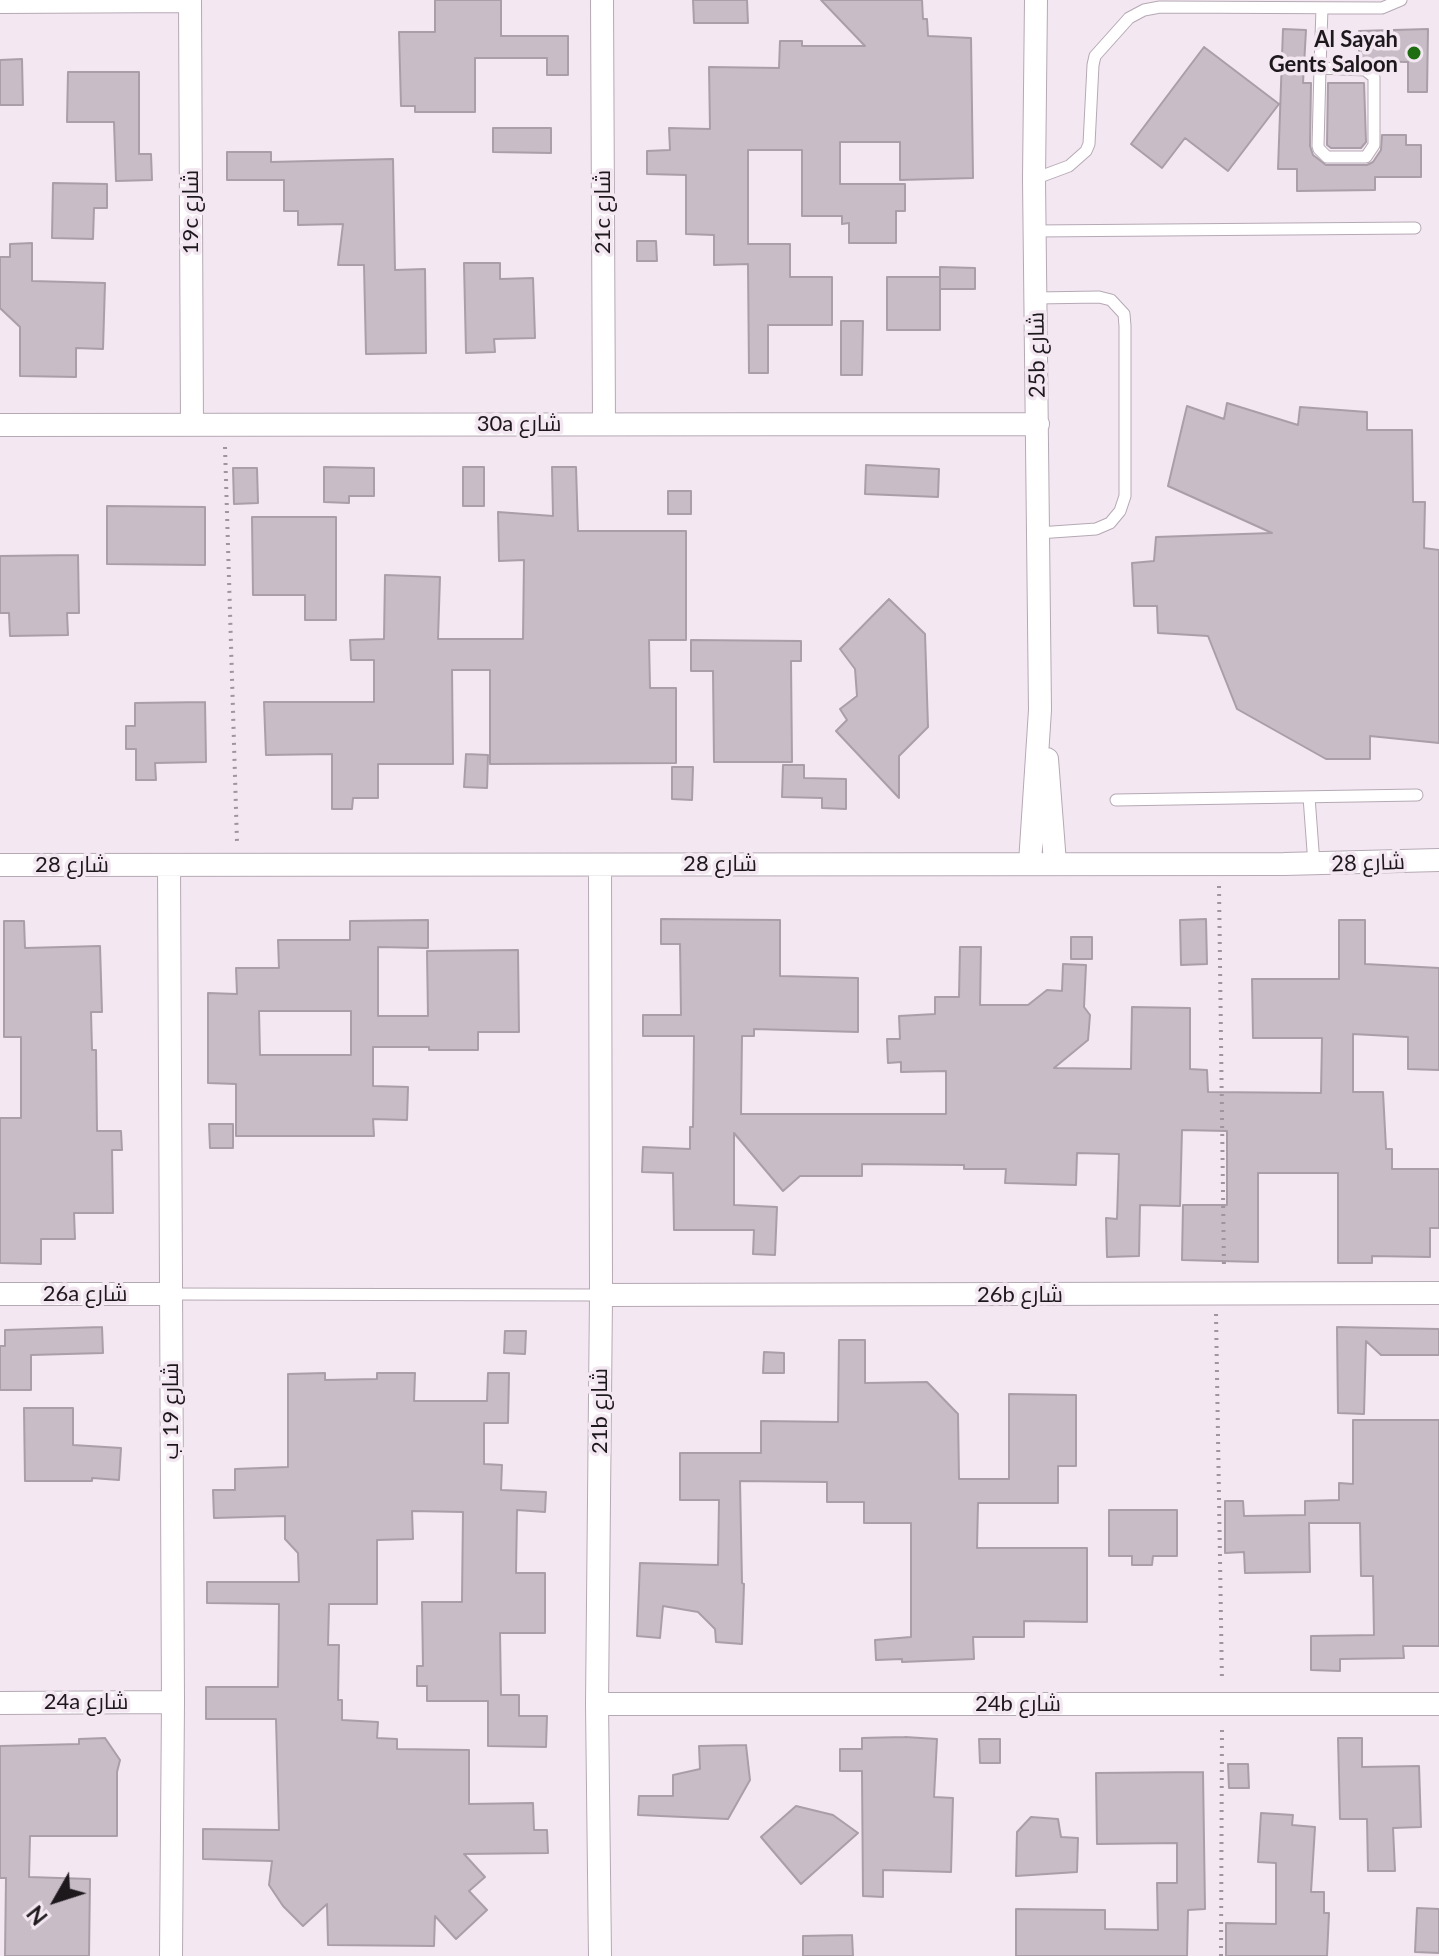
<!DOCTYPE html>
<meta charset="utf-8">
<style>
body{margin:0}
#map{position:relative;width:1439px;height:1956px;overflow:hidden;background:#f3e7f2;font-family:Lato,sans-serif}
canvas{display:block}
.north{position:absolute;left:16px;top:1860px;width:80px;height:80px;-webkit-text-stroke:6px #f3e7f2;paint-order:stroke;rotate:231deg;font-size:22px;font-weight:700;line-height:32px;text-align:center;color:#1d181c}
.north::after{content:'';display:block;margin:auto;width:28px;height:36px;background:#1d181c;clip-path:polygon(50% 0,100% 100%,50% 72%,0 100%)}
</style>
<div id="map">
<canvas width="1439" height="1956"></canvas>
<div class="north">N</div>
</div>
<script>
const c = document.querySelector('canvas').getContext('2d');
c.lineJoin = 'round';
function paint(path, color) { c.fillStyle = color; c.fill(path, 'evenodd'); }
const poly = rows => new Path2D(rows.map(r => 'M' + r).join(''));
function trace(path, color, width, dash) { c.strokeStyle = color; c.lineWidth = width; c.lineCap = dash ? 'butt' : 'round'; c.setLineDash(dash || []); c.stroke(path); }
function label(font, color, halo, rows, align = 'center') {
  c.font = font + ' Lato,Cairo,sans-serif'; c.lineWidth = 7; c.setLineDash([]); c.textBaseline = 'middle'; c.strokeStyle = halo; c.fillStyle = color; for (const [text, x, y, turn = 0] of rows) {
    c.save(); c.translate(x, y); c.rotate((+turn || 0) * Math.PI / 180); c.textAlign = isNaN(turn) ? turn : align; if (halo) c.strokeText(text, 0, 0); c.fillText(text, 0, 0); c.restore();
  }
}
const building = poly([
 [435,0,501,0,501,36,568,36,568,75,547,75,547,58,475,58,475,112,415,112,415,106,401,106,399,32,435,32,435,0],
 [693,0,747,0,748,23,694,23,693,0],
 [821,0,922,0,923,19,927,19,928,36,971,38,973,178,900,180,900,142,840,142,840,184,905,184,905,211,896,211,896,243,849,243,849,223,842,224,842,216,802,216,802,150,748,150,748,244,790,244,790,277,832,277,832,325,768,325,768,373,749,373,748,264,714,265,714,235,686,234,686,175,647,174,647,151,670,150,669,128,710,129,709,67,779,68,780,41,802,41,802,46,865,46,821,0],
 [1283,29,1306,30,1303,83,1311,83,1310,146,1313,155,1326,165,1367,165,1373,162,1381,150,1382,135,1406,135,1406,145,1421,145,1421,177,1375,177,1375,190,1297,191,1297,169,1278,169,1283,29],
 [1428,29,1427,92,1408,92,1408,62,1359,61,1359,31,1428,29],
 [1204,47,1279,104,1228,171,1185,138,1162,168,1131,144,1204,47],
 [22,59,23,105,0,105,0,60,22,59],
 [68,72,139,72,139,154,151,154,152,180,116,181,114,122,67,122,68,72],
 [1328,83,1364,83,1366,142,1361,148,1331,148,1327,145,1328,83],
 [493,128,551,128,551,153,493,152,493,128],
 [227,152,271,152,271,162,393,159,395,270,425,269,426,353,366,354,364,265,338,265,343,224,298,225,298,211,284,211,284,180,227,180,227,152],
 [53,183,107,184,107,208,94,208,93,239,52,238,53,183],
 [637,241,656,241,657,261,637,261,637,241],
 [32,243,32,281,105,283,103,349,76,348,76,377,20,376,20,327,0,308,0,257,10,257,10,244,32,243],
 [464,263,500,263,500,279,533,278,535,338,494,339,495,352,466,353,464,263],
 [940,267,975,268,975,289,940,289,940,267],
 [887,277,940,277,940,330,887,330,887,277],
 [841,321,863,321,862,375,841,375,841,321],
 [1227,403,1298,425,1300,407,1367,412,1367,430,1412,430,1413,502,1425,502,1424,548,1439,550,1439,743,1370,736,1370,759,1326,759,1237,709,1208,636,1158,633,1157,606,1134,606,1132,563,1154,561,1156,537,1272,533,1168,486,1187,406,1224,419,1227,403],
 [866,465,939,469,938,497,865,494,866,465],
 [324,467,374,468,374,496,349,496,349,503,324,502,324,467],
 [463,467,484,467,484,506,463,506,463,467],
 [552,467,576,467,578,531,686,531,686,640,649,640,650,688,676,688,676,763,490,764,490,670,452,670,453,764,378,764,378,798,353,798,352,809,332,809,332,754,266,755,264,702,374,702,374,660,351,660,350,640,384,639,385,575,440,577,438,639,523,639,524,560,499,561,498,512,553,516,552,467],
 [233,468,257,468,258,503,234,504,233,468],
 [668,491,691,491,691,514,668,514,668,491],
 [107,506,205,507,205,565,107,564,107,506],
 [252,517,336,517,336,620,305,620,305,595,253,595,252,517],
 [78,555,79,613,67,613,68,635,10,636,9,613,0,613,0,556,78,555],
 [889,599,925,634,928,727,899,756,899,798,836,731,847,720,840,709,857,696,855,669,840,649,889,599],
 [691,640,801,641,801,661,791,661,792,762,714,762,713,671,691,671,691,640],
 [205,702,206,762,155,763,156,780,136,780,136,749,126,749,126,726,135,726,135,703,205,702],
 [466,754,488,755,487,788,464,787,466,754],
 [783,765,804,765,804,778,846,779,846,809,822,808,822,798,782,797,783,765],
 [672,767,693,767,692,800,672,799,672,767],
 [661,919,780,920,780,976,858,978,858,1032,754,1029,754,1036,742,1036,741,1114,946,1114,946,1071,901,1072,901,1062,888,1063,887,1039,900,1039,899,1016,935,1014,935,997,959,997,960,947,981,947,980,1005,1028,1005,1047,990,1062,991,1063,964,1086,965,1084,1007,1090,1015,1088,1040,1054,1068,1131,1069,1132,1007,1190,1008,1190,1069,1207,1070,1208,1092,1321,1093,1322,1038,1253,1038,1252,979,1339,979,1339,920,1365,920,1365,964,1439,968,1439,1070,1408,1069,1408,1037,1353,1034,1353,1092,1383,1092,1386,1149,1392,1149,1392,1169,1439,1169,1439,1228,1430,1228,1430,1257,1372,1256,1372,1263,1338,1263,1338,1173,1258,1173,1258,1262,1182,1260,1183,1205,1227,1205,1227,1131,1182,1130,1180,1206,1140,1205,1139,1256,1107,1257,1106,1218,1117,1219,1119,1154,1077,1153,1076,1185,1005,1183,1006,1169,964,1169,964,1165,862,1164,862,1176,800,1176,783,1191,734,1133,734,1205,777,1207,775,1255,753,1254,754,1230,674,1230,673,1173,642,1172,643,1147,690,1149,690,1127,693,1127,694,1036,643,1036,643,1015,681,1015,680,944,661,944,661,919],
 [1206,919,1207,964,1181,965,1180,920,1206,919],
 [428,920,428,948,378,947,378,1016,428,1016,427,951,518,950,519,1032,478,1032,478,1050,429,1050,429,1047,373,1047,373,1086,408,1087,407,1120,373,1119,374,1136,236,1136,236,1084,208,1083,208,993,237,994,236,968,279,968,278,940,350,940,350,921,428,920],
 [259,1011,351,1011,351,1055,260,1055,259,1011],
 [4,921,24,921,25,948,100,946,102,1012,91,1012,92,1050,96,1050,97,1131,121,1131,122,1150,112,1150,113,1213,74,1213,75,1239,41,1239,41,1264,0,1263,0,1118,21,1118,21,1037,4,1037,4,921],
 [1071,937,1092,937,1092,959,1071,959,1071,937],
 [209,1124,233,1124,233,1148,210,1148,209,1124],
 [102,1327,103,1353,31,1355,31,1390,0,1390,0,1346,5,1346,5,1330,102,1327],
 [1337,1327,1439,1329,1439,1355,1381,1355,1366,1341,1364,1414,1338,1413,1337,1327],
 [505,1331,526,1331,525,1354,504,1353,505,1331],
 [839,1340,865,1340,865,1383,927,1382,958,1414,959,1479,1009,1479,1009,1394,1076,1395,1076,1466,1058,1466,1058,1503,978,1503,977,1548,1087,1548,1087,1622,1024,1621,1024,1637,973,1637,974,1659,902,1662,902,1659,876,1660,875,1640,911,1637,911,1523,864,1523,864,1502,827,1502,827,1482,740,1481,742,1583,744,1584,742,1644,716,1642,715,1629,698,1612,663,1606,660,1638,637,1636,640,1563,718,1565,719,1500,680,1500,680,1453,761,1453,761,1421,838,1422,839,1340],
 [764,1352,784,1353,784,1373,763,1373,764,1352],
 [325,1373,325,1380,377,1379,377,1373,415,1373,414,1401,487,1401,488,1373,509,1373,508,1423,484,1423,484,1464,502,1465,501,1490,546,1492,545,1512,517,1510,516,1573,545,1573,545,1633,500,1633,501,1695,519,1695,519,1716,547,1716,546,1747,488,1746,488,1701,427,1701,427,1686,417,1686,417,1666,423,1666,422,1602,462,1602,463,1512,412,1511,413,1539,377,1540,377,1604,329,1604,328,1645,339,1645,338,1700,342,1700,342,1720,378,1722,377,1738,397,1739,397,1749,469,1750,469,1804,533,1803,534,1830,547,1830,548,1853,464,1854,485,1877,469,1891,487,1910,456,1939,435,1916,434,1946,328,1945,327,1904,303,1926,283,1906,269,1885,272,1861,203,1859,203,1829,279,1830,276,1719,206,1719,206,1687,278,1687,279,1604,207,1603,207,1582,299,1582,298,1553,285,1539,285,1516,214,1518,213,1490,235,1490,235,1469,288,1467,288,1374,325,1373],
 [24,1408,73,1408,73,1445,121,1448,119,1480,92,1478,92,1481,25,1481,24,1408],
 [1353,1420,1439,1420,1439,1646,1403,1646,1404,1658,1340,1659,1340,1671,1311,1670,1311,1636,1374,1635,1373,1576,1361,1576,1360,1523,1309,1523,1310,1572,1245,1573,1244,1552,1225,1553,1225,1501,1243,1501,1244,1516,1305,1515,1305,1501,1339,1500,1339,1483,1353,1484,1353,1420],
 [1109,1510,1177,1510,1177,1556,1153,1556,1152,1565,1132,1565,1132,1556,1109,1556,1109,1510],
 [905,1737,937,1739,934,1797,953,1798,951,1872,883,1870,883,1897,863,1896,862,1771,840,1771,840,1749,862,1749,862,1738,905,1737],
 [105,1738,120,1760,117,1772,117,1836,30,1836,29,1877,90,1879,89,1956,5,1956,6,1878,0,1878,0,1746,79,1744,79,1739,105,1738],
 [1338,1738,1362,1738,1362,1767,1419,1766,1421,1827,1393,1828,1395,1871,1368,1871,1367,1819,1340,1819,1338,1738],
 [979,1739,1000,1739,1000,1763,980,1763,979,1739],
 [746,1745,750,1780,728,1819,638,1815,639,1796,673,1796,673,1775,700,1769,699,1746,746,1745],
 [1228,1764,1248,1764,1249,1788,1229,1788,1228,1764],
 [1203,1772,1205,1909,1188,1910,1187,1956,1016,1956,1016,1909,1105,1910,1105,1929,1158,1930,1157,1883,1177,1883,1177,1843,1097,1844,1096,1773,1203,1772],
 [796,1806,833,1815,858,1833,801,1884,761,1837,796,1806],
 [1261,1813,1293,1815,1292,1825,1315,1827,1311,1892,1324,1892,1324,1913,1329,1913,1327,1956,1226,1956,1226,1923,1276,1924,1276,1863,1258,1862,1261,1813],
 [1031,1817,1058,1819,1061,1837,1078,1838,1077,1872,1016,1876,1017,1832,1031,1817],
 [1417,1908,1439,1909,1439,1953,1415,1952,1417,1908],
 [852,1935,853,1956,803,1956,803,1936,852,1935]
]);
const path = poly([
 [225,447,237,842],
 [1219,886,1224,1269],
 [1216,1314,1222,1682],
 [1221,1956,1222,1726]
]);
const lane = poly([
 [1320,68,1365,70,1374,77,1374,145,1366,157,1327,157,1319,149,1318,146,1320,68,1322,8],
 [1034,179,1069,166,1086,151,1089,144,1093,65,1095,56,1129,18,1144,10,1160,7,1382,8,1401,0],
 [1035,231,1415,228],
 [1036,298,1099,297,1111,300,1124,314,1125,326,1125,496,1120,511,1110,523,1096,529,1038,533],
 [1309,797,1314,864],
 [1116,800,1417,795],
 [170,1294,601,1295]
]);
const street = poly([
 [190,0,192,425],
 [602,0,604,424],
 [0,2,190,1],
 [0,425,1038,424],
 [1047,759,1055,863],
 [1030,863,1040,710,1034,179,1036,0],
 [0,865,1284,864,1439,860],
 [169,865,173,1702,171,1956],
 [600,865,601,1295,597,1704,600,1956],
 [0,1294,170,1294],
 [601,1295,1439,1293],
 [0,1703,173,1702],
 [597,1704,1439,1704]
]);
const markers = [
 [1414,53,8,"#1e6d11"]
];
const poiNames = [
 ["Al Sayah",1398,40],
 ["Gents Saloon",1398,65]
];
const streetNames = [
 ["19c شارع",191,212,-90],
 ["21c شارع",603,212,-90],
 ["25b شارع",1037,355,-91],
 ["30a شارع",519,424],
 ["شارع 28",1368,863,-2],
 ["شارع 28",720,864],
 ["شارع 28",72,865],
 ["26a شارع",85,1294],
 ["26b شارع",1020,1295],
 ["شارع 19 ب",171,1411,-90],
 ["21b شارع",600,1411,-90],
 ["24a شارع",86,1702],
 ["24b شارع",1018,1704]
];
paint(building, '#c8bcc7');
trace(building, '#aa9ea9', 2);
trace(lane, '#b5a9b4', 13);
trace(street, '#b5a9b4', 24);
trace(path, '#9f959e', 4, [2, 6]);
trace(lane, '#fff', 11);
trace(street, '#fff', 22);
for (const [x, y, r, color] of markers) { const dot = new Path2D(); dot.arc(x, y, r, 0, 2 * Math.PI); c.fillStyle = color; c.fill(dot); trace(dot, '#f3e7f2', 3); }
label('bold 22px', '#1d181c', '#f3e7f2', poiNames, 'right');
label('22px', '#1d181c', '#f3e7f2', streetNames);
</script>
